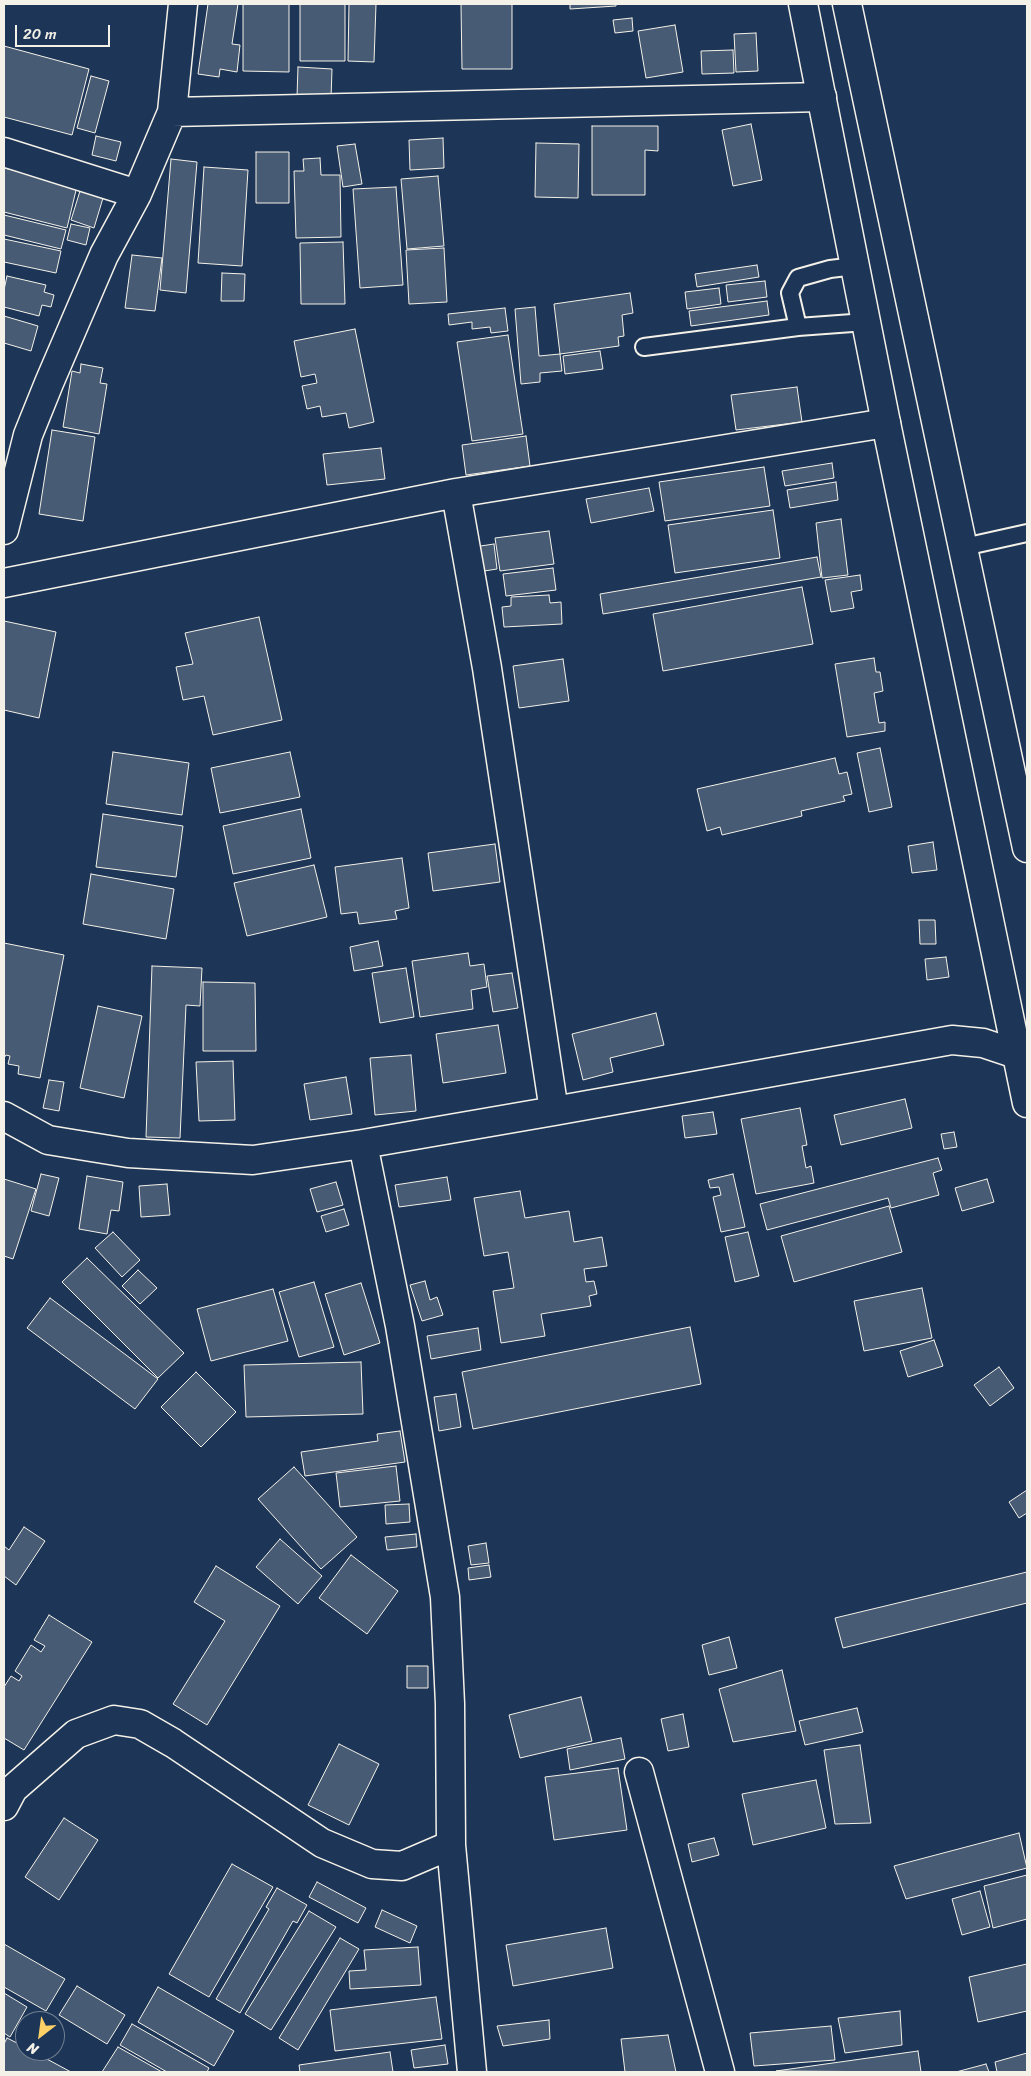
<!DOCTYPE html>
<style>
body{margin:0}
#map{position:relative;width:1031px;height:2076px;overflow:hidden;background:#1d3557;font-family:Sriracha,sans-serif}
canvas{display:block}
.frame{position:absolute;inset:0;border:5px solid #f4f1e8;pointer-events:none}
.north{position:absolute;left:15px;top:2011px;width:50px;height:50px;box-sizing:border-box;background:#1d3557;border:1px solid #738091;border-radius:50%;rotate:210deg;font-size:14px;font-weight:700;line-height:20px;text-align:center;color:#f4f1e8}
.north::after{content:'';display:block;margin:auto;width:18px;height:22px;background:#ffd166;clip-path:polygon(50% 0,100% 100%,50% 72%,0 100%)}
.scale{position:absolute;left:15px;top:25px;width:95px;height:22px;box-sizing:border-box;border:2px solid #f4f1e8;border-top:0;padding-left:6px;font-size:15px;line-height:18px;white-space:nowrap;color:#f4f1e8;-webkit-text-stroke:4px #1d3557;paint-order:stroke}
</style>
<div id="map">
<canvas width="1031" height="2076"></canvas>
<div class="frame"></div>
<div class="north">N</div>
<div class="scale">20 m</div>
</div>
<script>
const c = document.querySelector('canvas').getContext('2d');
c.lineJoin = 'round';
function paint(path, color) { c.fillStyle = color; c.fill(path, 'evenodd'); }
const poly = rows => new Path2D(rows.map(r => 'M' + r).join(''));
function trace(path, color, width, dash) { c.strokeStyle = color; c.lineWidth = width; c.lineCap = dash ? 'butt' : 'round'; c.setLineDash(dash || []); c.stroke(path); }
const building = poly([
 [208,4,238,4,232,44,240,45,237,72,220,69,219,77,198,74,208,4],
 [243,4,289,4,289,72,243,71,243,4],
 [300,4,345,4,345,61,300,61,300,4],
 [349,4,376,4,374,62,348,61,349,4],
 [461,4,512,4,512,69,462,69,461,4],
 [570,4,616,4,616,6,570,9,570,4],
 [632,18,633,31,615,33,613,20,632,18],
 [675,25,683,72,646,78,638,31,675,25],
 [756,33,758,71,736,72,734,34,756,33],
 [4,46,89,69,72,135,4,117,4,46],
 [733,50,734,73,702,74,701,51,733,50],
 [298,67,332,69,331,99,297,97,298,67],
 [91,76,109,81,95,133,77,128,91,76],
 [751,124,762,180,733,186,722,130,751,124],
 [592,126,658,126,658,151,645,150,645,195,592,195,592,126],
 [96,136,121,142,116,161,92,155,96,136],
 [443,138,444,168,410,170,409,140,443,138],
 [536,143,579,144,578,198,535,197,536,143],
 [355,144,362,184,343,187,337,146,355,144],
 [256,152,289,152,289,203,256,203,256,152],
 [320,158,321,175,340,175,341,237,296,238,294,171,304,171,303,159,320,158],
 [171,159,197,162,186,293,160,290,171,159],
 [204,167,248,170,242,266,198,263,204,167],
 [4,168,77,186,67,228,4,212,4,168],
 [438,176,444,246,407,249,401,179,438,176],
 [396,187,403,285,360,288,353,189,396,187],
 [80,191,103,198,94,228,71,220,80,191],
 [4,215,66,230,61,249,4,235,4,215],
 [71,224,90,228,86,245,67,240,71,224],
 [4,239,61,251,56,273,4,262,4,239],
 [343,242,345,304,301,304,300,243,343,242],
 [444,248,447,302,409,304,406,250,444,248],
 [132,255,162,258,155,311,125,308,132,255],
 [757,265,759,277,697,287,695,274,757,265],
 [222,273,245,274,244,301,221,301,222,273],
 [7,276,46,285,44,292,54,295,51,307,42,305,39,316,4,307,4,290,7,276],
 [765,281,767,297,728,302,726,285,765,281],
 [719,288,721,304,687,309,685,292,719,288],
 [630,293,633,313,622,315,624,336,618,337,619,346,560,354,554,304,630,293],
 [767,301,769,315,691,326,689,311,767,301],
 [535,307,539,356,560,354,562,371,540,373,540,382,521,384,515,309,535,307],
 [505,308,508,331,491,333,490,327,472,329,472,322,449,325,448,314,505,308],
 [4,316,38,326,31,351,4,343,4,316],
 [355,329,374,422,349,428,346,413,322,417,320,406,307,409,302,386,317,383,315,374,301,377,294,341,355,329],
 [508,335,523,434,472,441,457,342,508,335],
 [600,351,603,369,565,374,563,356,600,351],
 [81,364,103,368,100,383,107,384,99,434,63,427,72,371,80,373,81,364],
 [797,387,802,422,736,430,731,395,797,387],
 [52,430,95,437,83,521,39,514,52,430],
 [526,436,530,466,466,475,462,445,526,436],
 [381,448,385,479,327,485,323,454,381,448],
 [832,463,834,478,785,486,782,471,832,463],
 [764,467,770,506,665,521,659,482,764,467],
 [836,482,838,500,790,508,787,490,836,482],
 [649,488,654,511,591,523,586,499,649,488],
 [773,510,780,558,675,573,668,525,773,510],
 [841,519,848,575,822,578,816,523,841,519],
 [549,531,554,564,500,571,495,538,549,531],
 [494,544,497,569,478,572,474,547,494,544],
 [817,557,821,577,603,614,600,594,817,557],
 [553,568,556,590,506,596,503,574,553,568],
 [860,575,862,590,851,592,854,608,831,612,825,580,860,575],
 [802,587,813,644,663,671,653,614,802,587],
 [549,595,550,603,561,602,562,624,504,627,502,607,511,606,511,597,549,595],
 [259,617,282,720,213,735,204,696,183,700,176,667,193,664,185,633,259,617],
 [4,621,56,632,39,718,4,710,4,621],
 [874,658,876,672,880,672,883,691,874,693,879,723,885,722,885,731,847,737,835,664,874,658],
 [563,659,569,701,519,708,513,666,563,659],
 [880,748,892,807,869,812,857,753,880,748],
 [113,752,189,763,182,815,106,804,113,752],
 [290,752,300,797,220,813,211,768,290,752],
 [835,758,839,774,847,772,852,794,843,796,845,801,801,811,802,816,722,835,720,827,707,831,697,789,835,758],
 [301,809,311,858,233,874,223,826,301,809],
 [103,814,183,826,176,877,96,867,103,814],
 [933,842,937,870,912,873,908,846,933,842],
 [495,844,500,882,433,891,428,853,495,844],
 [402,858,409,908,395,911,397,919,359,924,357,912,341,914,335,867,402,858],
 [314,865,327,917,247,936,234,883,314,865],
 [91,874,174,889,166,939,83,924,91,874],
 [919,920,935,920,936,944,920,944,919,920],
 [378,941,383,966,354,971,350,947,378,941],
 [4,943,64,955,40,1078,18,1074,19,1066,8,1064,10,1056,6,1055,4,1058,4,943],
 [468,953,470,966,484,964,487,987,471,990,473,1009,420,1017,412,961,468,953],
 [946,957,949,977,927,980,925,959,946,957],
 [152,966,202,968,200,1006,186,1005,180,1138,146,1137,152,966],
 [406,968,414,1017,380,1023,372,973,406,968],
 [512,973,518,1008,493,1012,487,976,512,973],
 [203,982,255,983,256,1051,203,1051,203,982],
 [98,1006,142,1016,124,1098,80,1088,98,1006],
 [656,1013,664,1045,610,1058,613,1072,583,1080,572,1034,656,1013],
 [498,1025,506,1073,443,1083,436,1034,498,1025],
 [411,1055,416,1111,375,1115,370,1058,411,1055],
 [233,1061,235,1120,199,1121,196,1062,233,1061],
 [346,1077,352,1114,310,1120,304,1084,346,1077],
 [49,1080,64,1082,59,1111,43,1108,49,1080],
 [905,1099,912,1128,841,1145,834,1115,905,1099],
 [800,1108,807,1145,802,1146,806,1168,811,1166,814,1183,756,1194,741,1119,800,1108],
 [713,1112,717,1134,685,1138,682,1116,713,1112],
 [954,1132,957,1147,944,1149,941,1134,954,1132],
 [938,1158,942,1170,933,1173,939,1195,891,1208,888,1198,767,1230,760,1204,938,1158],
 [41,1174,59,1178,49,1216,31,1211,41,1174],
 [733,1174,745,1227,721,1232,713,1197,721,1195,719,1187,710,1188,708,1180,733,1174],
 [87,1176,123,1182,119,1211,111,1210,107,1234,79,1229,87,1176],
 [447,1177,451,1200,399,1207,395,1185,447,1177],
 [4,1179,36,1189,13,1259,4,1256,4,1179],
 [987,1179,994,1202,962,1211,955,1188,987,1179],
 [336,1182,343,1205,317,1212,310,1189,336,1182],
 [167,1184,170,1215,141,1217,139,1186,167,1184],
 [520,1191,525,1218,569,1211,574,1242,602,1237,607,1266,584,1269,586,1282,594,1281,597,1294,589,1296,591,1306,541,1314,545,1336,501,1343,493,1291,514,1288,508,1252,484,1256,474,1198,520,1191],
 [889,1206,902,1252,794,1282,781,1236,889,1206],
 [344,1209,349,1225,326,1232,321,1216,344,1209],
 [113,1232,140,1260,122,1277,95,1248,113,1232],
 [748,1232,759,1276,735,1282,725,1237,748,1232],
 [87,1258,184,1353,158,1378,62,1282,87,1258],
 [138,1270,157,1288,140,1304,122,1286,138,1270],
 [425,1281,430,1300,437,1297,443,1315,422,1321,410,1285,425,1281],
 [314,1282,334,1347,299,1357,279,1292,314,1282],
 [361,1283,380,1343,344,1355,325,1294,361,1283],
 [922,1288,932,1338,864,1351,854,1301,922,1288],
 [273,1289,288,1341,211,1361,197,1309,273,1289],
 [50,1298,158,1379,135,1409,27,1328,50,1298],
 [690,1327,701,1384,473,1429,462,1372,690,1327],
 [478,1328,481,1350,431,1359,427,1336,478,1328],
 [934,1340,943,1366,908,1377,900,1351,934,1340],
 [361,1362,363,1414,246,1417,244,1365,361,1362],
 [999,1367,1014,1388,990,1406,974,1385,999,1367],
 [196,1372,236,1412,201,1447,161,1407,196,1372],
 [456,1394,461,1427,439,1431,434,1397,456,1394],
 [400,1431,405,1462,305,1476,301,1452,378,1441,377,1434,400,1431],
 [396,1466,400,1501,340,1507,336,1473,396,1466],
 [294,1467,357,1537,321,1569,258,1499,294,1467],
 [1027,1490,1027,1513,1019,1518,1009,1502,1027,1490],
 [409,1504,410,1522,386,1524,385,1505,409,1504],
 [24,1527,45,1541,16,1585,4,1576,4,1546,9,1550,24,1527],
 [416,1534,417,1547,387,1550,385,1537,416,1534],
 [280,1539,322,1576,298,1604,256,1567,280,1539],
 [486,1543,489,1563,471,1565,468,1546,486,1543],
 [351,1555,398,1591,367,1634,319,1598,351,1555],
 [489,1565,491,1577,469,1580,468,1568,489,1565],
 [216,1566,280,1606,207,1725,173,1704,225,1621,194,1602,216,1566],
 [1027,1572,1027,1603,843,1648,835,1618,1027,1572],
 [49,1615,92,1642,24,1750,4,1738,4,1687,11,1676,19,1681,22,1676,15,1671,31,1645,41,1652,45,1646,34,1640,49,1615],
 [729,1637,737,1668,709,1675,702,1645,729,1637],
 [407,1666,428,1666,428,1688,407,1688,407,1666],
 [782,1670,796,1731,733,1742,719,1689,782,1670],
 [581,1697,592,1741,520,1758,509,1715,581,1697],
 [857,1708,863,1732,805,1745,799,1721,857,1708],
 [683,1714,689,1747,668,1751,661,1719,683,1714],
 [621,1738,625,1759,570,1770,567,1749,621,1738],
 [339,1744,379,1764,349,1825,308,1805,339,1744],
 [860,1745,871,1823,835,1824,824,1750,860,1745],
 [618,1768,627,1830,554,1840,545,1777,618,1768],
 [816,1780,826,1828,753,1845,742,1794,816,1780],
 [64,1818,98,1840,59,1900,25,1877,64,1818],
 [1019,1833,1027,1868,906,1899,894,1866,1019,1833],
 [714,1838,719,1855,692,1862,688,1844,714,1838],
 [232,1864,273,1887,209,1997,169,1974,232,1864],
 [1027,1875,1027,1919,993,1928,984,1886,1027,1875],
 [317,1882,366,1908,358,1923,309,1897,317,1882],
 [277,1888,307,1905,297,1923,293,1921,240,2013,216,1999,269,1909,266,1907,277,1888],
 [980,1891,990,1927,962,1935,952,1899,980,1891],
 [382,1910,417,1926,410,1943,375,1927,382,1910],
 [309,1911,336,1927,271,2030,245,2014,309,1911],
 [606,1928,613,1968,513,1986,506,1945,606,1928],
 [340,1938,359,1949,298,2050,279,2038,340,1938],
 [4,1944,65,1979,46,2011,4,1987,4,1944],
 [418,1947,421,1985,350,1989,349,1971,366,1970,364,1950,418,1947],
 [1027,1964,1027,2011,978,2022,969,1977,1027,1964],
 [77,1986,125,2015,107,2044,59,2015,77,1986],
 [158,1987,234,2031,214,2066,138,2022,158,1987],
 [4,1993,27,2007,10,2037,4,2033,4,1993],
 [436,1997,442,2039,335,2051,330,2010,436,1997],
 [900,2011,902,2045,845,2053,838,2018,900,2011],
 [549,2020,550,2039,503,2046,497,2026,549,2020],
 [132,2024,209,2068,207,2072,167,2072,120,2045,132,2024],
 [831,2026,835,2060,754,2066,750,2033,831,2026],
 [668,2035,676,2072,625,2072,621,2039,668,2035],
 [7,2038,25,2047,25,2051,32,2051,71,2072,4,2072,4,2044,7,2038],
 [445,2045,448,2064,414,2068,411,2050,445,2045],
 [118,2047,162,2072,102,2072,118,2047],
 [918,2051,921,2072,776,2071,918,2051],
 [390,2052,393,2072,300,2072,299,2065,390,2052],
 [1027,2053,1027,2072,997,2072,995,2062,1027,2053],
 [986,2064,989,2072,956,2072,986,2064]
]);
const service = poly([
 [798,327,790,293,798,278,830,269,855,266],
 [644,347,798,327,866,322],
 [964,547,1027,533]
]);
const minor = poly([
 [172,112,822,97],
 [4,152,137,194],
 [456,493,487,668,554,1111],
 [4,530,28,435,49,383,104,255,137,194,172,112,183,4],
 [4,583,456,493,886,423],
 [4,1116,48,1140,128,1153,253,1160,363,1144,554,1111,952,1040,983,1043,1016,1054],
 [363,1144,400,1326,445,1597,450,1704,451,1845,472,2072],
 [639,1772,720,2072],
 [4,1806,13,1789,76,1734,114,1720,140,1724,173,1743,322,1843,372,1864,402,1866,451,1845]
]);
const tertiary = poly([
 [803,4,886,423,1027,1103],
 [847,4,1027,848]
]);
paint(building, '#485b74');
trace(building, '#f4f1e8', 1);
trace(service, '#f4f1e8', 20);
trace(minor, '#f4f1e8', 31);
trace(tertiary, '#f4f1e8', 31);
trace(service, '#1d3557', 16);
trace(minor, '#1d3557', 28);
trace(tertiary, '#1d3557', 28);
</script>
